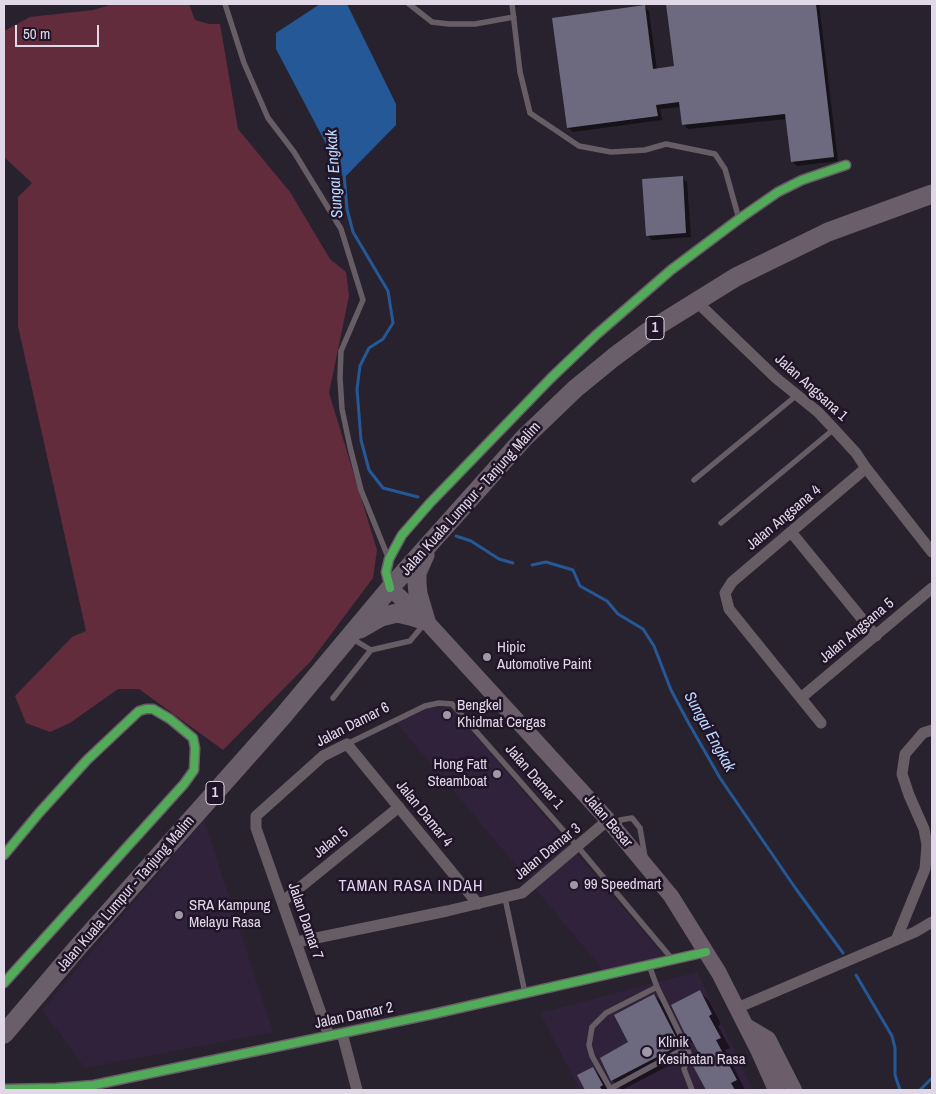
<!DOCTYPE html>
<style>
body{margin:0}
#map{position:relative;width:936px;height:1094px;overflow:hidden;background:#28222e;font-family:"Archivo Narrow",sans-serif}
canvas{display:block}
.frame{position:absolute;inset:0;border:5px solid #e0d8e6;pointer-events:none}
.scale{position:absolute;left:15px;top:25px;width:84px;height:22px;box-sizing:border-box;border:2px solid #e0d8e6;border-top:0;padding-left:6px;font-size:15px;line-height:18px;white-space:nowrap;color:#e0d8e6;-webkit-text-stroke:4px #201428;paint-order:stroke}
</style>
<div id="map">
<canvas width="936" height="1094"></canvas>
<div class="frame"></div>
<div class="scale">50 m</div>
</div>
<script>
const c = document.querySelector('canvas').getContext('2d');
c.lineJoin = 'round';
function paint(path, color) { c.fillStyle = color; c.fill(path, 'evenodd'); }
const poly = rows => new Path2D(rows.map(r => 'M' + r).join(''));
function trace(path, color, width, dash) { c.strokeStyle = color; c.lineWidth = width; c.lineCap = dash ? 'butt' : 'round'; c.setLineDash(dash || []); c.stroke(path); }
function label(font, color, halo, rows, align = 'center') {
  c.font = font + ' "Archivo Narrow",sans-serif'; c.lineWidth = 5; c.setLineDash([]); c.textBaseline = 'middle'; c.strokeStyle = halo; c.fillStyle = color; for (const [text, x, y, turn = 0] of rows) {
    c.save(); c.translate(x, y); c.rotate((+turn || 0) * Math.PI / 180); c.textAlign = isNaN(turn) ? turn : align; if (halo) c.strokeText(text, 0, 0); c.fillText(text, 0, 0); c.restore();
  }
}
const built = poly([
 [450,706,665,957,604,971,396,722,427,708],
 [204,820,273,1032,85,1068,42,1010],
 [697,972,753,1090,580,1090,540,1013]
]);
const green = poly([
 [113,4,189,4,195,20,209,24,220,24,238,129,290,192,330,259,346,272,349,296,329,393,377,550,373,578,311,661,223,750,139,689,118,689,70,723,50,732,26,723,15,696,72,637,86,631,18,326,18,197,32,183,4,157,4,31,30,17,93,10]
]);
const water = poly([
 [320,4,347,4,396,104,396,125,344,178,276,49,276,33]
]);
const shadow = poly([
 [667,4,819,4,838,161,797,166,792,161,787,119,688,129,683,124,681,107,660,109,662,120,573,132,568,128,644,7,649,11,657,70,676,67],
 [682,178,687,182,691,237,652,240,647,235],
 [699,991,709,1001,721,1024,718,1026,730,1048,725,1050,745,1090,708,1090,694,1065,703,1060,696,1047,689,1040],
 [654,995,664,1005,689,1055,622,1090,612,1080],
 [592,1068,602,1078,609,1090,586,1090,579,1075]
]);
const stream = poly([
 [344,174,347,209,353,232,388,291,393,323,383,339,369,348,360,366,357,389,361,440,369,470,383,488,418,497],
 [456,536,471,541,499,559,513,563],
 [532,565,546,562,573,570,580,586,607,601,618,614,643,629,654,646,671,690,688,722,720,778,796,889,843,953],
 [856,975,892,1036,895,1048,895,1075,900,1090],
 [920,1090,932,1078]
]);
const building = poly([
 [666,4,816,4,834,157,791,162,785,114,682,125,679,102,656,105,658,116,567,128,552,18,645,5,653,69,674,66],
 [683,176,686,233,646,236,642,179],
 [700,990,712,1014,709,1016,721,1038,716,1040,737,1080,731,1083,735,1090,706,1090,692,1064,702,1059,691,1039,688,1040,671,1005],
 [654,994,680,1045,611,1081,600,1058,628,1042,614,1015],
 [593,1067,603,1085,600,1087,602,1090,585,1090,577,1075]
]);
const lane = poly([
 [225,4,244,63,268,118,294,152,341,229,363,300,341,351,340,378,342,409,350,447,361,490,388,557],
 [409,4,432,22,449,24,475,24,514,17],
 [512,4,520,72,530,113,579,146,611,152,645,150,666,144,715,154,725,169,739,219],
 [694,480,797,395],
 [721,523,834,429],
 [351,638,371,650],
 [333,698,371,650,410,641,425,623],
 [347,744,425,706,439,703,452,704,578,847,673,960],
 [618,827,620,820,632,818,640,828,645,857],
 [505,898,525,993],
 [649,965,657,987,689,1053,684,1069,692,1090],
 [610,1089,687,1047],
 [611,1090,592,1056,589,1045,592,1027,606,1013,657,987]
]);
const street = poly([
 [697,302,776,378,818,412,834,429,856,453,866,468,932,552],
 [791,532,876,636],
 [390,588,386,572,389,559,402,535,430,503,551,378,596,335,671,270,739,219,778,192,802,180,846,165],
 [802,697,932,588],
 [821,723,729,609,725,593,732,582,866,468],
 [4,855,39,813,87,760,139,711,146,709,153,709,170,719,193,738,195,748,194,770,184,784,4,983],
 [282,902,399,807],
 [896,940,925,869,927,845,924,829,909,795,902,774,905,754,923,733,932,730],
 [297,942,447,911,522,893,608,820],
 [737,1008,915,932,932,922],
 [342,1033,357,1090],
 [329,1036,256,828,256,816,323,756,347,744,478,904],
 [4,1089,56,1088,94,1085,433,1014,706,952]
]);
const secondary = poly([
 [390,588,426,621,608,820,671,896,719,973,759,1052,776,1090],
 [746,1026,768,1039,794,1090]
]);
const primary = poly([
 [425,555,417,573,417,583,418,594,426,621],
 [360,629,381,617,397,613,410,616,426,621],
 [4,1034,78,947,283,716,390,588,524,438,575,389,614,357,649,331,736,277,828,232,932,194]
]);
const cycleway = poly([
 [390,588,386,572,389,559,402,535,430,503,551,378,596,335,671,270,739,219,778,192,802,180,846,165],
 [4,855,39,813,87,760,139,711,146,709,153,709,170,719,193,738,195,748,194,770,184,784,4,983],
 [4,1089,56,1088,94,1085,433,1014,706,952]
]);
const markers = [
 [487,657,5,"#a098a6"],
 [447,715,5,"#a098a6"],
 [497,774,5,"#a098a6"],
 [574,885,5,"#a098a6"],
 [179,915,5,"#a098a6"],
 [647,1052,6,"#a098a6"]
];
const shields = [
 [655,328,18],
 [215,793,18]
];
const shieldNames = [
 ["1",655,328],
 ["1",215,793]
];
const streetNames = [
 ["Jalan Angsana 1",811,388,42],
 ["Jalan Kuala Lumpur - Tanjung Malim",471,499,-48],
 ["Jalan Angsana 4",784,518,-40],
 ["Jalan Angsana 5",857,631,-40],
 ["Jalan Damar 6",353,725,-27],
 ["Jalan Damar 1",534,777,49],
 ["Jalan Damar 4",424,814,51],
 ["Jalan Besar",608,821,49],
 ["Jalan 5",331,843,-39],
 ["Jalan Damar 3",548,852,-39],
 ["Jalan Kuala Lumpur - Tanjung Malim",126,894,-49],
 ["Jalan Damar 7",305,921,71],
 ["Jalan Damar 2",354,1016,-12]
];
const poiNames = [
 ["Hipic",497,648],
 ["Automotive Paint",497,665],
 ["Bengkel",457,706],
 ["Khidmat Cergas",457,723],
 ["Hong Fatt",487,765,"right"],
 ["Steamboat",487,782,"right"],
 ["99 Speedmart",584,885],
 ["SRA Kampung",189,906],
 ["Melayu Rasa",189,923],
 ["Klinik",658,1043],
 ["Kesihatan Rasa",658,1060]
];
const waterNames = [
 ["Sungai Engkak",335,174,-94],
 ["Sungai Engkak",709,732,61]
];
const neighbourhoodNames = [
 ["TAMAN RASA INDAH",411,887]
];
paint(built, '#31223b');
paint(green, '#622c3d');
paint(water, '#255896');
paint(shadow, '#0007');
trace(stream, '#255896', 3);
paint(building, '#6d6a7f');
trace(lane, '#675d65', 5.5);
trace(street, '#675d65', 11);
trace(secondary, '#6b5e6a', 16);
trace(primary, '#695e6a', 19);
trace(cycleway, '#51ab58', 8);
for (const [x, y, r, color] of markers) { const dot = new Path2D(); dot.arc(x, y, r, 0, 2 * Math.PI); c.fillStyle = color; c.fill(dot); trace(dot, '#201428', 2); }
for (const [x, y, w] of shields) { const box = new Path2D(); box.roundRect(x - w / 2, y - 11.5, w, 23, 4); c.fillStyle = '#201428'; c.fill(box); trace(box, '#e0d8e6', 1); }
label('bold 14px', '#e0d8e6', null, shieldNames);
label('15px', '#e0d8e6', '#201428', streetNames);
label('15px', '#e0d8e6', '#201428', poiNames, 'left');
label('italic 16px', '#bbd8fe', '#201428', waterNames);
c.letterSpacing = '1px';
label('16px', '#e6d7f4', '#201428', neighbourhoodNames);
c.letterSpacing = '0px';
</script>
